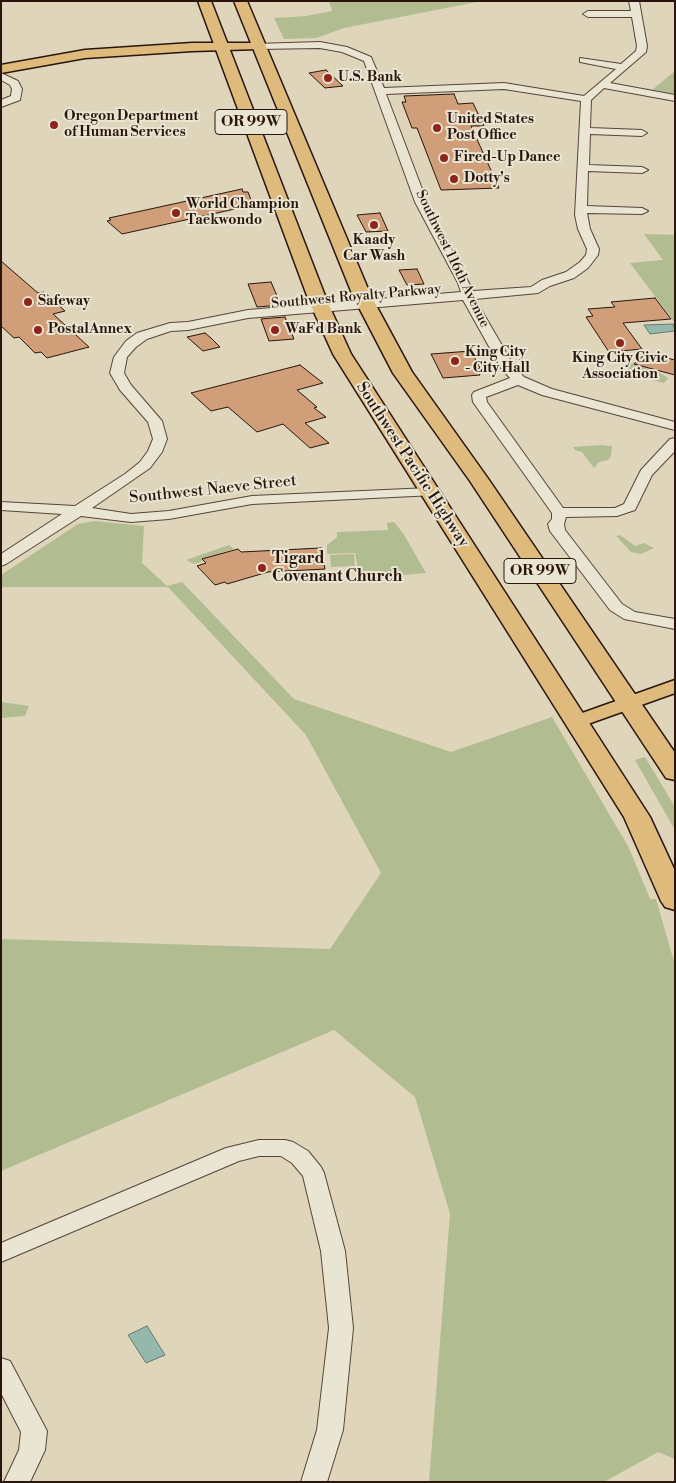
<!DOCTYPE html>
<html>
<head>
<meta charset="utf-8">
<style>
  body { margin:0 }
  #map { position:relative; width:676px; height:1483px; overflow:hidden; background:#ded5ba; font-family:"Libre Bodoni",serif }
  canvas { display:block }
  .frame { position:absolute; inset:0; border:2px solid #29150c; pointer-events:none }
</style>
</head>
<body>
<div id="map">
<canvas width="676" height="1483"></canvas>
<div class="frame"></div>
</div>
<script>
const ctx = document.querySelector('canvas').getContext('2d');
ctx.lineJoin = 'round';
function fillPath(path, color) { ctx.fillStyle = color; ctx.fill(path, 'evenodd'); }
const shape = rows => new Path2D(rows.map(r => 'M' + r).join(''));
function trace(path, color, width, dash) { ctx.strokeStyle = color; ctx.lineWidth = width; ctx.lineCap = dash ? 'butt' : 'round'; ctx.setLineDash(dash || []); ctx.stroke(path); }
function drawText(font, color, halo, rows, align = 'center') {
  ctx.font = font + ' "Libre Bodoni",serif'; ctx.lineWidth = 4; ctx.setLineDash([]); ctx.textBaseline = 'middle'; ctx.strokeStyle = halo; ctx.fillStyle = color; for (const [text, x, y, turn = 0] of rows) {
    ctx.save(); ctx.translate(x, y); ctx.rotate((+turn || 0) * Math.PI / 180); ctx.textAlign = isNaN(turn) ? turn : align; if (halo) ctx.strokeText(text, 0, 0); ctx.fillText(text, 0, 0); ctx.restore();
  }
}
fillPath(shape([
  [329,1,482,1,344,28,316,38,284,39,274,18,306,16,332,11],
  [675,71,675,94,652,90],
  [644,234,675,235,675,323,630,263,663,260],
  [633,363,660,373,668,378,667,380,664,383,629,374,623,366],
  [601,445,612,446,611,456,608,460,599,462,594,468,582,452,575,450,573,447],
  [94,521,144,526,142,563,167,586,182,582,294,699,451,752,552,717,629,848,650,899,656,899,675,965,675,1459,658,1452,604,1482,429,1482,450,1214,415,1097,334,1030,1,1171,1,939,330,949,381,873,306,735,168,587,1,587,1,575,78,524],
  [394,522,403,533,426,573,360,579,355,553,327,554,327,545,337,537,337,532,388,530,387,523],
  [620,535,635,546,644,543,654,548,641,554,631,552,616,536],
  [229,545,234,549,202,559,201,562,194,564,186,560],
  [354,554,355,566,331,567,330,555],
  [1,702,29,706,25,716,1,718],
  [645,757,675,807,675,830,635,760]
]), '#b1bd90');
const water = shape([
  [673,324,675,331,650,334,644,325,673,324],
  [147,1326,165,1355,146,1363,128,1335,147,1326]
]);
fillPath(water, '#94b9ac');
trace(water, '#69776c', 1);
const building = shape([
  [326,70,343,86,325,88,309,73,326,70],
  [454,94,458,104,473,103,484,126,471,126,499,188,441,190,417,128,412,128,402,102,406,102,404,96,454,94],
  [242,189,243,192,248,192,253,205,122,234,107,221,111,220,109,218,242,189],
  [380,213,388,231,366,232,357,215,380,213],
  [1,261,38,293,44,292,65,311,53,314,89,347,47,358,41,352,35,353,19,337,14,338,1,326,1,261],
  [417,269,424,284,407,285,399,270,417,269],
  [271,282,281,305,257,307,248,284,271,282],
  [655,298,671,319,623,323,642,349,609,352,586,317,593,316,588,309,615,307,611,302,655,298],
  [285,317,294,339,269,341,261,319,285,317],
  [205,333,211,338,220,347,203,351,187,337,205,333],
  [471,351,480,368,477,369,480,375,443,378,431,354,471,351],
  [646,353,675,360,675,375,634,364,646,353],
  [300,365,323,383,297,390,317,407,314,408,326,417,305,423,329,443,310,448,283,424,257,432,228,407,211,411,191,393,300,365],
  [321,548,325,569,268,572,227,584,225,582,215,585,197,566,206,563,202,559,238,549,241,552,321,548]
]);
fillPath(building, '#d09e79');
trace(building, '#29150c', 1);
const minor = shape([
  [629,1,639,1,647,46,646,52,610,83,675,95,675,101,604,88,591,100,590,128,642,130,647,133,642,136,590,134,589,165,642,167,648,170,642,173,588,171,587,206,642,208,648,211,642,214,587,213,590,229,599,249,598,255,588,268,574,278,550,286,538,293,475,299,514,366,524,377,552,389,675,422,675,430,542,395,518,385,486,397,487,402,563,508,615,508,624,504,641,470,670,439,675,438,675,451,652,475,635,510,617,516,566,517,564,524,565,530,622,604,635,612,675,619,675,629,624,619,610,610,550,531,548,524,552,519,552,513,473,402,472,395,474,392,510,378,501,368,463,300,248,318,188,330,171,331,147,339,136,347,127,357,124,373,131,385,162,421,167,439,162,452,150,468,92,508,131,514,169,511,252,496,429,488,434,489,436,492,434,495,252,504,169,519,131,522,81,516,6,564,1,566,1,554,62,514,1,510,1,502,75,506,125,474,140,462,148,451,153,439,148,422,120,390,110,373,114,357,126,341,137,333,170,323,188,322,248,310,461,292,458,283,415,202,364,61,342,52,320,48,258,49,255,48,255,44,320,42,347,47,371,57,384,88,504,83,584,96,616,69,580,62,580,58,621,64,636,51,637,46,632,17,588,17,583,14,588,11,631,11,629,1],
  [504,89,581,101,575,215,578,229,587,249,586,255,580,262,566,272,542,280,531,287,473,291,427,202,386,94,504,89],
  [1,73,18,81,22,89,20,100,1,107,1,100,11,96,12,89,10,85,1,80,1,73],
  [259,1140,285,1140,293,1142,308,1151,321,1167,324,1173,345,1251,353,1328,343,1430,327,1482,301,1482,317,1430,329,1328,321,1251,303,1176,292,1163,281,1156,259,1156,239,1161,1,1262,1,1243,226,1148,259,1140],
  [1,1358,10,1361,47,1431,45,1450,30,1482,4,1482,19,1450,21,1432,1,1393,1,1358]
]);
const major = shape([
  [192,43,258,43,264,46,258,49,192,51,85,58,1,73,1,65,85,50,192,43],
  [675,680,675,693,585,725,578,727,571,725,568,721,571,717,675,680]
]);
const highway = shape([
  [198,1,211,1,327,301,351,354,650,817,675,871,675,910,665,907,661,901,624,817,333,354,309,301,198,1],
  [234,1,247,1,371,296,412,372,489,480,675,753,675,780,666,778,470,481,393,373,353,296,234,1]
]);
trace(minor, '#564538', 2);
trace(major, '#29150c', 3);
trace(highway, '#29150c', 3);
fillPath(minor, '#eae4d2');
fillPath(major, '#dfba7d');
fillPath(highway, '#dfba7d');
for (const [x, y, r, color] of [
  [328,78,5,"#8f2418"],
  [54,125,5,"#8f2418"],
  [437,128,5,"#8f2418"],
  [444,158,5,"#8f2418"],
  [454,179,5,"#8f2418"],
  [176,213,5,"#8f2418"],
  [374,225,5,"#8f2418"],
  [28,302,5,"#8f2418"],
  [38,330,5,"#8f2418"],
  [275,330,5,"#8f2418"],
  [620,343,5,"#8f2418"],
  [455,361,5,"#8f2418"],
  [262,568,5,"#8f2418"]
]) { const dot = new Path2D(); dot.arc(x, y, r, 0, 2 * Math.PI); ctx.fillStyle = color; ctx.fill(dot); trace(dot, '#eae4d2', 2); }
drawText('bold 14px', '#29150c', '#eae4d2', [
  ["U.S. Bank",338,78],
  ["Oregon Department",64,117],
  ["of Human Services",64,133],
  ["United States",447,120],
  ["Post Office",447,136],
  ["Fired-Up Dance",454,158],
  ["Dotty's",464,179],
  ["World Champion",186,205],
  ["Taekwondo",186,221],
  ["Kaady",374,241,"center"],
  ["Car Wash",374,257,"center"],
  ["Safeway",38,302],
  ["PostalAnnex",48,330],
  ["WaFd Bank",285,330],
  ["King City",465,353],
  ["- City Hall",465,369],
  ["King City Civic",620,359,"center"],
  ["Association",620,375,"center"]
], 'left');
drawText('14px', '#29150c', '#eae4d2', [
  ["Southwest 116th Avenue",452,259,64],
  ["Southwest Royalty Parkway",356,297,-5]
]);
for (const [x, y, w] of [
  [251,122,72],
  [540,571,72]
]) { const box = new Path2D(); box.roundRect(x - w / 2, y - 12.5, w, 25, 4); ctx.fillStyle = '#eae4d2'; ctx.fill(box); trace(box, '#29150c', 1); }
drawText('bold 15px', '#29150c', null, [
  ["OR 99W",251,122],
  ["OR 99W",540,571]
]);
drawText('16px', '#29150c', '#eae4d2', [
  ["Southwest Pacific Highway",412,465,57],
  ["Southwest Naeve Street",213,490,-6]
]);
drawText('bold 16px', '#29150c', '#eae4d2', [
  ["Tigard",272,559],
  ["Covenant Church",272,577]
], 'left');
</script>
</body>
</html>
